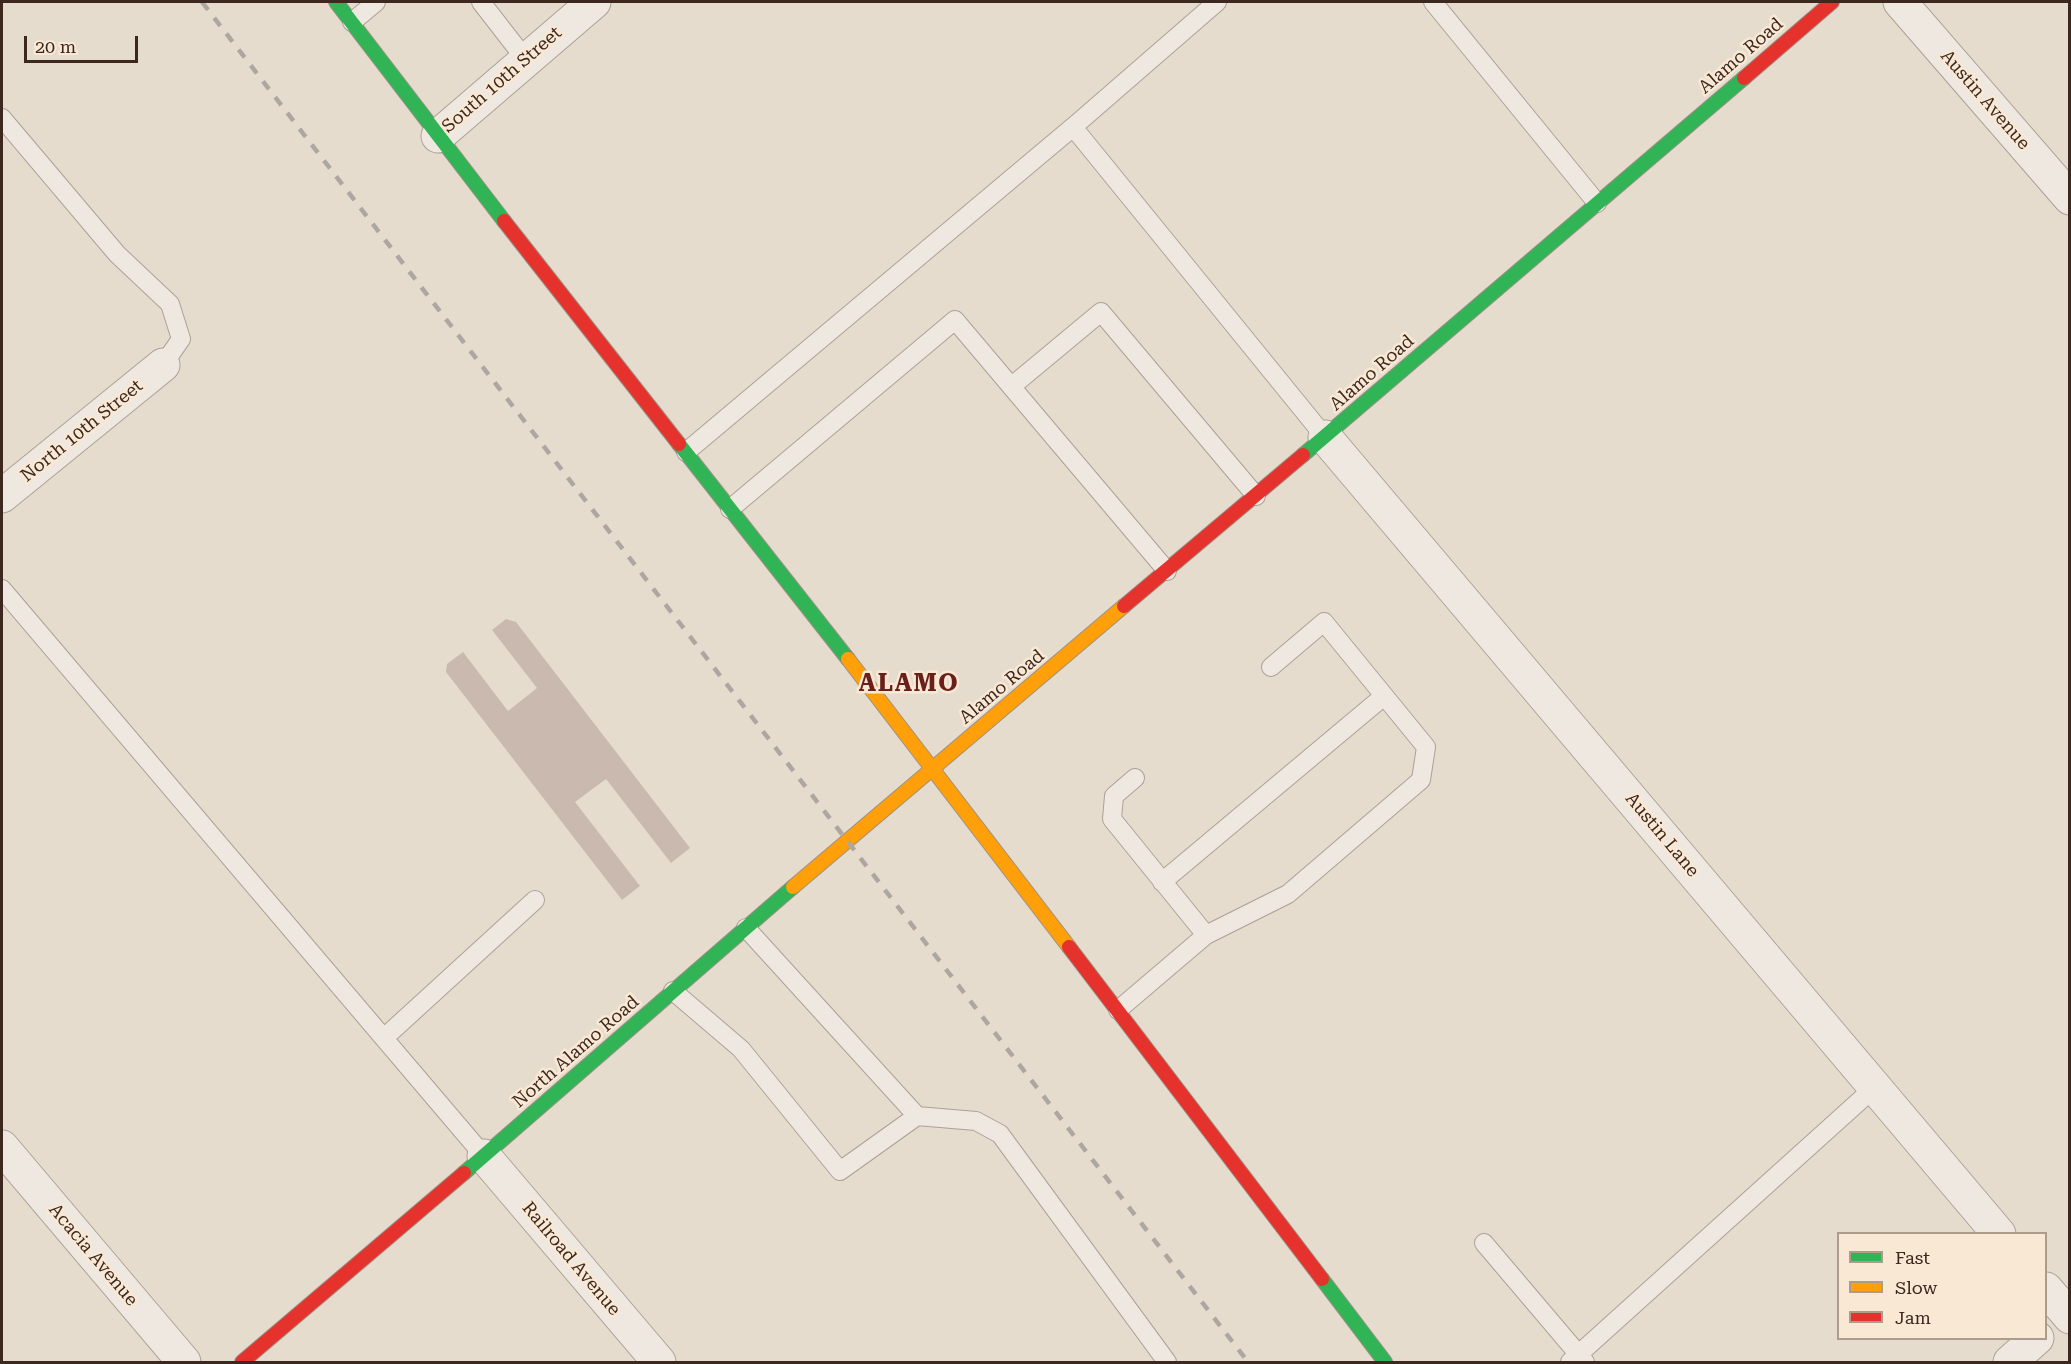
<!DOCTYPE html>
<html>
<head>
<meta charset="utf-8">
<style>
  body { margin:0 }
  #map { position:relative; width:2071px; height:1364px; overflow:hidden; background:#e6dcce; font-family:"Roboto Serif",serif }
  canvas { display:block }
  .frame { position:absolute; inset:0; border:3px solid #3c281e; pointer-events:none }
  .legend { position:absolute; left:1837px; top:1232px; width:210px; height:108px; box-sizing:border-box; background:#f8e8d4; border:2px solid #ad9b8b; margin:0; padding:8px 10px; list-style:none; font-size:18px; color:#3c281e }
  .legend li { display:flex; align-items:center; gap:12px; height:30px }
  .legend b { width:30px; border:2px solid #ad9b8b }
  .scale { position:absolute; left:24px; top:36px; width:114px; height:27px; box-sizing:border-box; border:3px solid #3c281e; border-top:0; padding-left:8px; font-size:18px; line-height:21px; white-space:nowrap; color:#3c281e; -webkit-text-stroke:4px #f8e8d4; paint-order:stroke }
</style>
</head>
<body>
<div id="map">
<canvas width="2071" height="1364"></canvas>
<div class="frame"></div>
<ul class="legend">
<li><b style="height:8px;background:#30b455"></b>Fast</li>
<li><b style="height:8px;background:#ff9f0a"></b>Slow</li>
<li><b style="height:8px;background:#e5322d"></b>Jam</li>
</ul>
<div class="scale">20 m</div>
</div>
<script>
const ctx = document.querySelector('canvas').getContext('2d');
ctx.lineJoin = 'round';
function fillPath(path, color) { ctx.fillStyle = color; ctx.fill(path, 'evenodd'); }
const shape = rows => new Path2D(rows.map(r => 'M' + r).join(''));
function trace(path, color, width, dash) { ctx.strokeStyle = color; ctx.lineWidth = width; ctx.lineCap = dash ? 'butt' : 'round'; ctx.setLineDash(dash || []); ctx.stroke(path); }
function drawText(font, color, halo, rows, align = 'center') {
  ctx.font = font + ' "Roboto Serif",serif'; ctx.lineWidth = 5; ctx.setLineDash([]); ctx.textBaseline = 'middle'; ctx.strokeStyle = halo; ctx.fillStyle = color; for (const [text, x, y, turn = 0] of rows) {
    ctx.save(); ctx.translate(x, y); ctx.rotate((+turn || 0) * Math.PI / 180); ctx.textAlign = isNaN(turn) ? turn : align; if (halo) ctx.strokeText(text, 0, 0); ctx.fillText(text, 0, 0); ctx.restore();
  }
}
fillPath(shape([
  [506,619,516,622,690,848,671,863,606,779,575,802,640,886,622,900,446,672,447,664,463,652,508,711,537,688,492,630]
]), '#cab9af');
const lane = shape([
  [481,2,526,60],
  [1433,2,1597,203],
  [352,22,376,2],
  [2,118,117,254,170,304,181,339,163,365],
  [1073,127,1217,2],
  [1012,386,1101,312,1256,496],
  [686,452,1073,127,1325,437],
  [730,509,955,320,1167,571],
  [2,589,484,1156],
  [1135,778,1114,796,1112,819,1206,935],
  [1162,882,1384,696],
  [746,928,917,1116],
  [673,991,741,1049,840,1171,917,1116,976,1121,1000,1134,1167,1362],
  [1118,1010,1206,935,1288,894,1421,780,1426,747,1324,622,1271,667],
  [384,1038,535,900],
  [1484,1243,1585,1362],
  [1570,1362,1875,1087]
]);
const street = shape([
  [1900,2,2070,198],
  [438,136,594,2],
  [1325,437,1999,1234],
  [2,496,163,365],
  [2,1147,184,1362],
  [484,1156,659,1362],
  [2046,1289,2070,1317],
  [2010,1362,2037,1338]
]);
const fast = shape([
  [336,2,504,221],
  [679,444,848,659],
  [1303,455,1744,78],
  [464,1173,793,887],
  [1322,1279,1385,1362]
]);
const slow = shape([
  [848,659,1069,947],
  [793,887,1124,606]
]);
const jam = shape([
  [1744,78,1832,2],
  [504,221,679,444],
  [1124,606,1303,455],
  [1069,947,1322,1279],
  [242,1362,464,1173]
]);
trace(lane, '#aca197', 20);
trace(street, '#aca197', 35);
trace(fast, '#9b9186', 16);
trace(slow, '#9b9186', 16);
trace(jam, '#9b9186', 16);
trace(lane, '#eee8e0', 18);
trace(street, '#eee8e0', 33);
trace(fast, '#30b455', 14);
trace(slow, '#ff9f0a', 14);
trace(jam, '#e5322d', 14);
trace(shape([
  [202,2,1248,1362]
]), '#aea7a1', 4.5, [10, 10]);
drawText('18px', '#3c281e', '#f8e8d4', [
  ["Alamo Road",1741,56,-41],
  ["South 10th Street",502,80,-41],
  ["Austin Avenue",1985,100,49],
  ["Alamo Road",1372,373,-41],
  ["North 10th Street",82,431,-39],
  ["Alamo Road",1002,687,-40],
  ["Austin Lane",1662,835,50],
  ["North Alamo Road",576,1052,-41],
  ["Acacia Avenue",93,1255,50],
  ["Railroad Avenue",571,1259,50]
]);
ctx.letterSpacing = '1.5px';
drawText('bold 24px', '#6b1f1b', '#f8e8d4', [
  ["ALAMO",909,684]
]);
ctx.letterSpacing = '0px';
</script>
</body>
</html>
